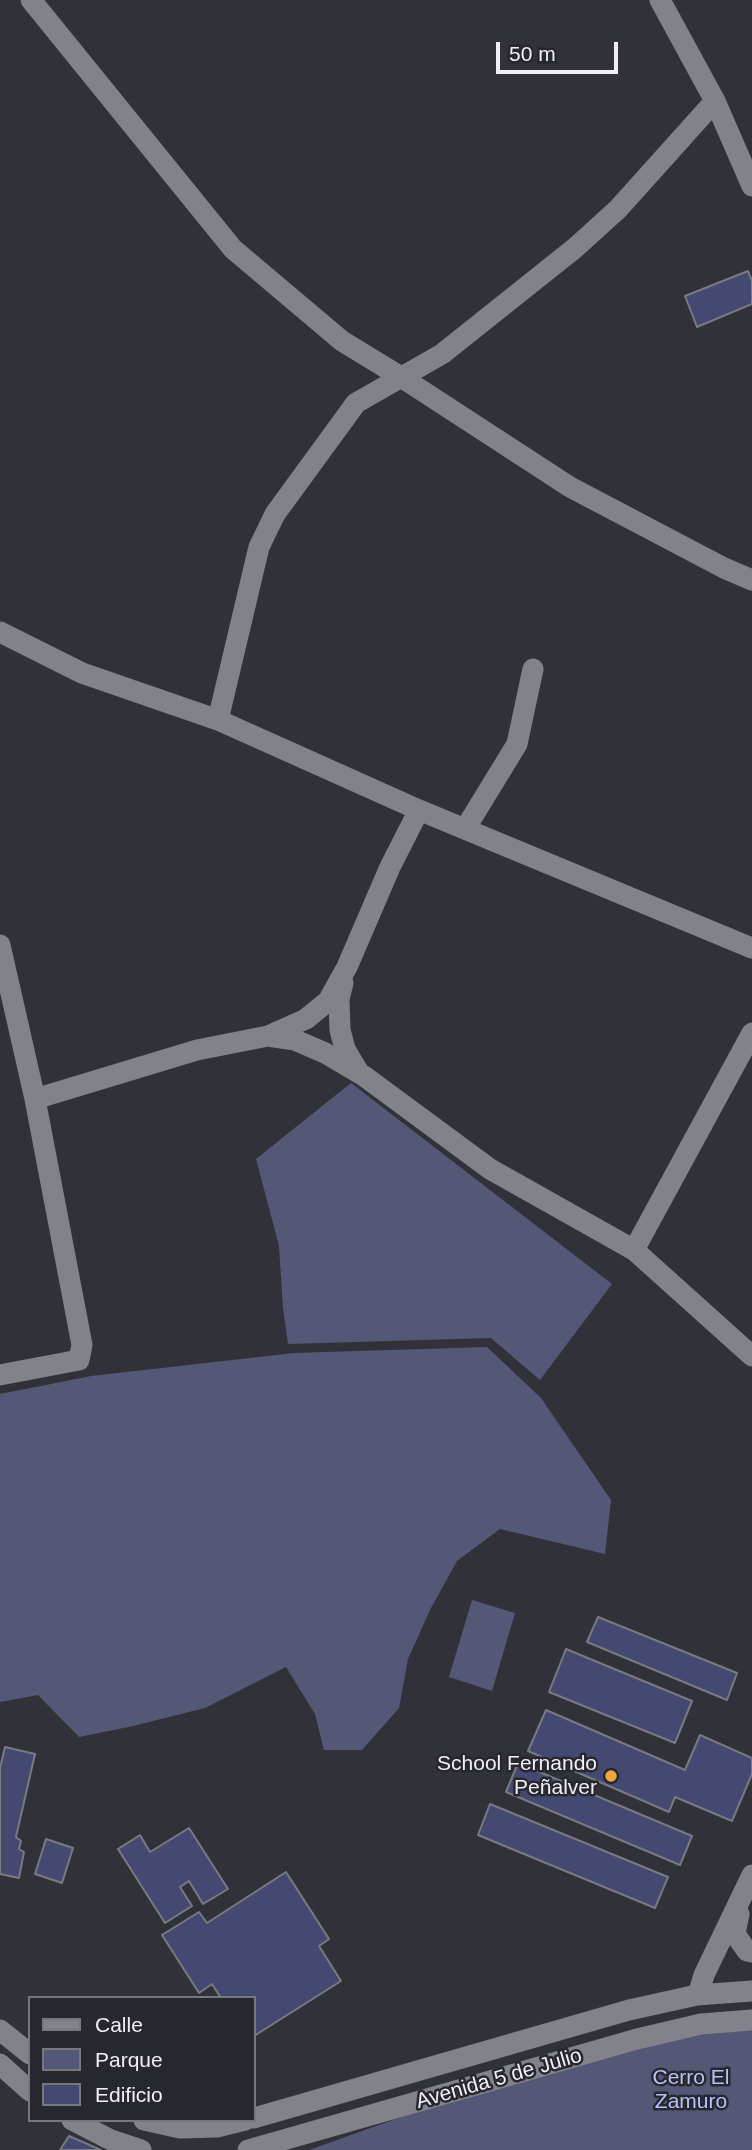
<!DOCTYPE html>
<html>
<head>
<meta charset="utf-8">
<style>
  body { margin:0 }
  #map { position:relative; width:752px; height:2150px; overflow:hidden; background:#313239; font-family:Arial,sans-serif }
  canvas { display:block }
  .legend { position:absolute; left:28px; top:1996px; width:228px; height:126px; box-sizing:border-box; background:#27282f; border:2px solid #77787e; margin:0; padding:9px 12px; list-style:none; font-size:21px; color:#efeff4 }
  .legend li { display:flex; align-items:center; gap:14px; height:35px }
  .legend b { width:35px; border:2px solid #77787e }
  .scale { position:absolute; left:496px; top:42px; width:122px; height:32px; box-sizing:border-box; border:4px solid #efeff4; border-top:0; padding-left:9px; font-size:21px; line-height:24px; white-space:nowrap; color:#efeff4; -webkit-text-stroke:5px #27282f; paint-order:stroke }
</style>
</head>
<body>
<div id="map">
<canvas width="752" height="2150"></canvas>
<ul class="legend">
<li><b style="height:9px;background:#81828a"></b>Calle</li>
<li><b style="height:19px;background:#545876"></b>Parque</li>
<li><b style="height:19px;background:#454972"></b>Edificio</li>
</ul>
<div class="scale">50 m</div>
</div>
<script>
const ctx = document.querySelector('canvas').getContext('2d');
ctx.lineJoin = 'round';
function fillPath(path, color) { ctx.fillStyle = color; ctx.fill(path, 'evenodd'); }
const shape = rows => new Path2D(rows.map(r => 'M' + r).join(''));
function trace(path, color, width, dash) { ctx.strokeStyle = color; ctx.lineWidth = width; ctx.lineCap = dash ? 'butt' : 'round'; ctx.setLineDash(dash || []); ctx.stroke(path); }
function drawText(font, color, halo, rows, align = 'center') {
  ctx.font = font + ' Arial,sans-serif'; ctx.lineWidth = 5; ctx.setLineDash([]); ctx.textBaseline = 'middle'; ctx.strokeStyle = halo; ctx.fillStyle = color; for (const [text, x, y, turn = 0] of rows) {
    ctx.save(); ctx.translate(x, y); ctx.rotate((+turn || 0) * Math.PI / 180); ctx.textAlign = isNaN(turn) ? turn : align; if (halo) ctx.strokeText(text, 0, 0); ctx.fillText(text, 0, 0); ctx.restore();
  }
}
fillPath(shape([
  [351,1083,612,1284,540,1380,491,1338,288,1344,283,1308,279,1246,256,1159],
  [487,1347,541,1398,611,1500,605,1554,500,1529,457,1561,430,1610,408,1659,399,1708,362,1750,324,1750,315,1714,286,1667,205,1708,133,1726,79,1737,38,1695,0,1702,0,1394,91,1376,294,1353],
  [472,1600,515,1613,492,1691,449,1677],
  [752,2027,752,2150,309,2150,572,2056,650,2035]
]), '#545876');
const building = shape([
  [748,271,752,281,752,304,697,327,685,296,748,271],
  [598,1617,737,1673,727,1700,587,1642,598,1617],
  [566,1649,692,1701,675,1743,549,1692,566,1649],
  [546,1710,685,1770,700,1735,752,1758,752,1774,732,1821,675,1797,669,1812,528,1751,546,1710],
  [5,1747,35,1754,16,1837,21,1841,19,1849,24,1852,19,1878,0,1874,0,1768,5,1747],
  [518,1763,692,1836,680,1865,506,1792,518,1763],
  [490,1804,668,1877,655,1908,478,1835,490,1804],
  [189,1828,228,1889,203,1904,189,1881,180,1887,192,1906,165,1923,118,1849,140,1835,150,1852,189,1828],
  [46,1839,73,1848,62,1883,35,1874,46,1839],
  [286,1872,329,1939,319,1946,341,1981,254,2036,254,1998,221,1998,212,1984,199,1993,162,1935,199,1912,207,1923,286,1872],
  [69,2136,101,2150,60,2150,69,2136]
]);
fillPath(building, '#454972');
trace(building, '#787a81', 2);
trace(shape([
  [31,0,233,249,342,341,401,377,570,487,724,568,752,580],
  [660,0,715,101,752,186],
  [0,632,82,673,218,720,419,810,752,948],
  [218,720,259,547,275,514,356,403,442,354,575,248,618,209,715,101],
  [465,829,517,744,533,669],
  [0,945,35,1099,82,1345,79,1360,0,1375],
  [343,983,339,999,340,1030,345,1049,358,1071],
  [268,1036,306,1019,328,1001,347,967,390,867,419,810],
  [35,1099,197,1050,268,1036,295,1040,325,1053,364,1076,490,1169,634,1250,752,1356],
  [634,1250,752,1033],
  [739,1914,735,1934,747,1951,752,1952],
  [698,1995,704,1975,752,1875],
  [0,2030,30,2054],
  [0,2064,30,2091],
  [254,2118,629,2010,697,1995,752,1991],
  [72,2120,111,2140,141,2150],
  [144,2120,180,2128,217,2127,245,2120],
  [248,2150,637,2039,701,2024,752,2020]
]), '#81828a', 21);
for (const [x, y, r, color] of [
  [611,1776,7,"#f2a541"]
]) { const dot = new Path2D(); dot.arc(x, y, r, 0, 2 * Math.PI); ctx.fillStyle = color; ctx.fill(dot); trace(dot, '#27282f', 2.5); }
drawText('21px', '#efeff4', '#27282f', [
  ["School Fernando",597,1764],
  ["Peñalver",597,1788]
], 'right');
drawText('21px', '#bac0f7', '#27282f', [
  ["Cerro El",691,2078],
  ["Zamuro",691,2102]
]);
drawText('21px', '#efeff4', '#27282f', [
  ["Avenida 5 de Julio",499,2079,-16]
]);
</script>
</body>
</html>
